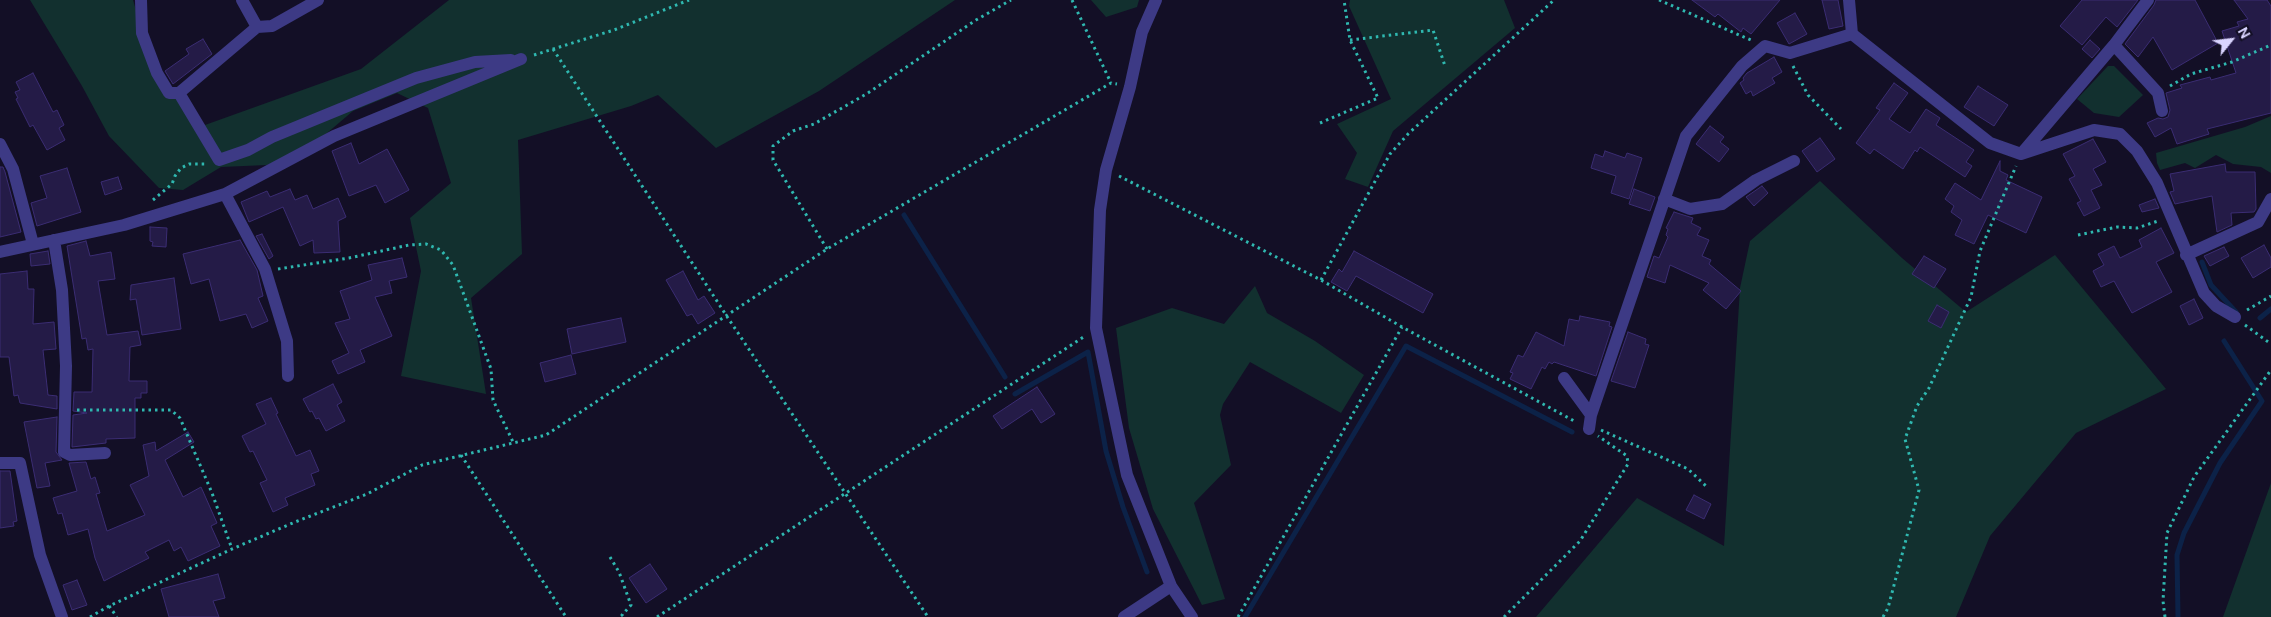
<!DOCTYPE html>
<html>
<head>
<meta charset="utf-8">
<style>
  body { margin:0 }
  #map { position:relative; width:2271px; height:617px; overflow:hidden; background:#130f26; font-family:"DM Sans",sans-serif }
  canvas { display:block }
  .north { position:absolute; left:2206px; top:15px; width:50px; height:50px; -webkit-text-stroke:4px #130f26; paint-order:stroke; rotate:61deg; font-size:14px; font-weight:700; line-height:20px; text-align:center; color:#d9d4ff }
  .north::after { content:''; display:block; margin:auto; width:18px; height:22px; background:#d9d4ff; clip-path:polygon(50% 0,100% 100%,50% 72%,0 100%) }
</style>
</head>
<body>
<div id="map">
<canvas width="2271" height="617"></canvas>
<div class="north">N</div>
</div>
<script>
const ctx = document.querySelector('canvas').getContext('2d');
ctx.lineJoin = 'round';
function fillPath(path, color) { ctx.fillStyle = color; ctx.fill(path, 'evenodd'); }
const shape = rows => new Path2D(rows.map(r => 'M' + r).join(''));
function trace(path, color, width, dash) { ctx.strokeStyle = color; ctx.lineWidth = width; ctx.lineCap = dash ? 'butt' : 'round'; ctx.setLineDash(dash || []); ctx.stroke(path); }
fillPath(shape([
  [30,0,133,0,155,76,205,125,361,69,449,0,955,0,819,91,716,148,658,95,631,106,518,140,522,254,471,298,486,394,401,376,421,271,410,218,451,183,428,108,397,93,353,111,307,150,267,165,221,167,183,190,159,188,109,136,82,86],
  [1091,0,1139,0,1137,7,1106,17],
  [1350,0,1504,0,1515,28,1393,131,1368,187,1345,179,1357,153,1337,124,1391,99,1349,6],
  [2108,66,2114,66,2143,95,2119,117,2094,113,2077,99],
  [2271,116,2271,173,2261,167,2233,164,2216,155,2195,168,2185,163,2160,170,2157,163,2156,153,2245,127],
  [1820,181,1902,258,1966,312,2055,255,2166,389,2076,433,1990,536,1956,617,1536,617,1637,498,1724,546,1740,288,1750,241],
  [1255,286,1267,313,1315,341,1364,375,1341,413,1250,362,1223,404,1220,415,1231,465,1194,503,1225,599,1202,605,1153,509,1129,428,1116,328,1172,308,1224,324],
  [2271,483,2271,617,2223,617]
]), '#12302f');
trace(shape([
  [904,215,1005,377],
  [2202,262,2211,285,2236,312],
  [2260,318,2271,309],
  [1015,394,1088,352,1106,451,1123,507,1147,572],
  [1245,617,1406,346,1572,432],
  [2178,617,2177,555,2184,533,2220,463,2262,401,2224,341]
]), '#0c2248', 5);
const building = shape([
  [1692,0,1780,0,1751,34,1743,28,1741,32,1718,14,1715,17,1692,0],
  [1822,0,1838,0,1843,26,1829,29,1822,0],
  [2082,0,2138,0,2117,27,2106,17,2082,45,2060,26,2082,0],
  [2156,0,2195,0,2218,43,2172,70,2153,37,2138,57,2125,44,2154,5,2156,0],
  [2234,0,2267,0,2271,6,2271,113,2207,129,2209,134,2177,144,2171,128,2155,137,2147,123,2158,118,2163,119,2168,117,2170,110,2166,93,2182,88,2180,85,2210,77,2211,80,2236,73,2222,31,2239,26,2237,22,2248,19,2234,0],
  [1795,13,1807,34,1789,44,1777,23,1795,13],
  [203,39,212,54,173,84,165,71,189,54,186,49,203,39],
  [2090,40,2100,49,2092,58,2082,49,2090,40],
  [1774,57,1782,72,1772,78,1775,83,1753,96,1751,91,1746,94,1740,83,1744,80,1743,78,1747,73,1774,57],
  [33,73,53,112,57,110,64,125,59,128,65,140,47,150,33,125,30,127,16,99,18,98,15,92,20,90,16,82,33,73],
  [1894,83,1908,93,1889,119,1910,133,1926,109,1940,118,1936,125,1974,150,1966,162,1972,166,1965,177,1920,147,1917,152,1915,150,1903,169,1874,149,1870,154,1856,143,1880,110,1876,108,1894,83],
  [1978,86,2008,105,1994,126,1964,107,1978,86],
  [1710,126,1724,137,1720,142,1729,149,1719,162,1696,144,1710,126],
  [1820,138,1835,159,1817,172,1802,151,1820,138],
  [2093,139,2106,162,2093,169,2102,185,2091,190,2100,208,2084,216,2077,203,2081,201,2069,179,2075,176,2063,154,2093,139],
  [351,143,359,164,387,149,409,190,385,203,376,185,349,196,332,151,351,143],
  [1605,151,1625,158,1627,153,1642,158,1629,199,1611,193,1616,176,1591,168,1595,154,1603,157,1605,151],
  [2000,161,2000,171,2008,175,2006,180,2042,197,2026,233,1988,215,1974,244,1955,235,1962,220,1951,212,1954,206,1945,199,1955,183,1981,200,2000,161],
  [2225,164,2226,172,2255,172,2256,209,2254,212,2231,213,2232,225,2217,232,2212,196,2175,204,2170,192,2174,191,2170,174,2225,164],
  [0,167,3,167,5,172,21,232,0,237,0,167],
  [67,168,81,212,37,226,31,203,47,198,40,176,67,168],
  [118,177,122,189,105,195,101,182,118,177],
  [1762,186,1768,193,1754,206,1746,197,1762,186],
  [290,189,295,200,307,195,313,209,338,198,346,217,338,221,340,252,314,253,313,240,300,246,283,207,249,222,241,202,267,191,270,197,290,189],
  [1634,189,1655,197,1650,211,1629,204,1634,189],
  [2155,199,2159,208,2142,212,2139,205,2155,199],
  [1674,212,1693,218,1691,223,1701,228,1697,235,1709,240,1702,256,1711,260,1709,264,1741,291,1726,309,1703,290,1709,283,1670,265,1665,283,1647,277,1654,256,1659,258,1668,237,1666,235,1668,229,1666,228,1674,212],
  [150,227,167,228,166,247,152,246,153,242,150,241,150,227],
  [2161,228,2174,253,2156,262,2172,292,2132,313,2114,281,2101,287,2093,271,2104,265,2098,254,2114,246,2120,258,2142,247,2139,240,2161,228],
  [262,234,273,256,269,259,256,236,262,234],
  [240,240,257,270,263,296,258,298,268,321,252,328,246,314,220,321,209,279,191,284,183,254,240,240],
  [86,241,90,256,111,252,115,279,98,281,107,335,138,331,141,345,130,347,129,381,147,381,147,393,141,393,141,398,135,398,135,438,106,439,106,443,72,447,73,415,87,413,73,411,74,392,92,392,93,349,88,350,86,338,82,339,67,246,86,241],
  [2264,245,2271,258,2271,267,2253,278,2241,258,2264,245],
  [2224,247,2229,256,2210,266,2204,256,2224,247],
  [48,251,50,264,31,266,30,254,48,251],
  [1354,251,1433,294,1423,313,1356,276,1347,291,1331,282,1339,269,1342,272,1354,251],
  [1924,256,1946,269,1934,288,1912,274,1924,256],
  [402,258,407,277,389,281,392,293,375,297,392,336,360,350,365,362,338,374,332,361,349,353,335,323,350,319,340,291,372,280,368,265,402,258],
  [27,271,28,289,34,289,33,324,54,322,56,349,43,350,48,395,57,396,57,409,20,403,18,395,14,396,9,357,0,357,0,274,27,271],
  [683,271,698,300,704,296,715,313,698,324,692,314,687,316,666,280,683,271],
  [174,278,181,329,142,335,136,299,130,300,131,285,174,278],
  [2194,299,2203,318,2189,325,2180,306,2194,299],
  [1937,305,1949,312,1941,328,1928,321,1937,305],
  [1580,316,1610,322,1609,326,1612,327,1596,376,1554,362,1552,364,1549,362,1545,369,1542,367,1531,389,1510,379,1513,373,1510,372,1518,355,1523,357,1536,332,1564,346,1569,319,1579,321,1580,316],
  [621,318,626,342,572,354,567,329,621,318],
  [1628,332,1646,339,1645,344,1649,345,1635,388,1611,381,1628,332],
  [571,355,576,374,545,382,540,363,571,355],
  [333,384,342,402,337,405,345,421,326,431,319,418,316,419,312,411,310,412,303,399,333,384],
  [1037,387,1055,414,1041,423,1032,409,1002,429,993,416,1037,387],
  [271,398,278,413,276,414,296,456,310,450,319,471,311,474,315,485,285,498,288,505,273,512,260,483,267,480,253,451,250,452,242,436,266,424,256,404,271,398],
  [57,417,56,452,62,460,45,463,50,486,37,488,24,422,57,417],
  [188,432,194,442,165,460,183,497,201,487,217,523,211,526,220,546,188,561,181,547,174,551,169,540,145,552,149,558,104,581,95,558,88,529,68,535,62,513,58,514,53,498,77,491,69,463,86,462,91,479,95,477,100,493,96,494,107,531,145,515,130,485,149,476,143,445,155,442,156,451,188,432],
  [0,471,10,471,17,521,13,522,14,526,0,528,0,471],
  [1694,495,1711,504,1704,519,1686,510,1694,495],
  [650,564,667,589,646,603,629,578,650,564],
  [218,574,225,598,213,601,219,617,169,617,161,589,218,574],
  [77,580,87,605,72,610,63,585,77,580]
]);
fillPath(building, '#241b47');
trace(building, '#3b2d73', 1);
trace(shape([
  [1072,0,1111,83],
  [1659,0,1753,41],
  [1350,40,1433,30,1445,66],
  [553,49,726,315,928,617],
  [534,55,614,30,689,0],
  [1793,66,1808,95,1841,129],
  [2170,86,2191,74,2232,62,2271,45],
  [1320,123,1378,98,1350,40,1344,0],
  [1119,176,1321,280,1402,327,1576,422],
  [153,200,172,184,175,176,181,168,189,164,207,164],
  [2078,235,2117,227,2137,228,2158,221],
  [827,249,773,160,773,146,793,131,814,124,868,93,976,20,1011,0],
  [278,269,349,258,409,245,426,244,441,250,453,265,491,369,493,400,514,444],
  [1321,280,1390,154,1408,134,1554,0],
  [2247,310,2271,296],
  [2245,325,2271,344],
  [77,410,171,410,180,418,212,493,232,549],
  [1601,430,1688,469,1707,487],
  [461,455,566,617],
  [610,557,619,572,631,605,622,615,624,617],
  [109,606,117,617],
  [90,617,109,606,232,549,295,522,367,494,422,465,546,435,827,249,1111,83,1117,84],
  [657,617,1085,336],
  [1238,617,1402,327],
  [1504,617,1580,541,1628,464,1627,456,1598,436],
  [1883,617,1888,608,1919,490,1905,439,1917,406,1929,388,1971,297,1980,251,2016,166],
  [2165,617,2163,601,2167,533,2194,477,2271,370]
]), '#2fb8b0', 3, [2.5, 4]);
trace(shape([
  [141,0,142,33,157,73,169,93,179,93,219,160,248,150,272,137,416,78,475,62,511,60],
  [242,0,257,27],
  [1156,0,1142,32,1130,87,1106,170,1100,210,1096,328,1127,475,1171,586,1192,617],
  [1849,0,1852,34,1990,143,2021,154,2094,130,2120,134,2137,151,2157,183,2204,293,2216,306,2235,317],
  [2114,45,2158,93,2162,111],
  [179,93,257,27,272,26,318,0],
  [0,144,13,169,33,244],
  [2023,152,2114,45,2148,0],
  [225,194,265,269,287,341,288,376],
  [1664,199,1690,209,1722,204,1756,180,1794,161],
  [54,240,62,290,66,366,64,452,70,455,105,453],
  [0,252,124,225,225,194,334,136,521,59],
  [2186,255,2258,222,2271,199],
  [1564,378,1591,415],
  [1589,429,1591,415,1686,136,1742,66,1765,46,1790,53,1852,34],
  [0,463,20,463,40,555,62,617],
  [1124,617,1171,586]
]), '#3d3a85', 12);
</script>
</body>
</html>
